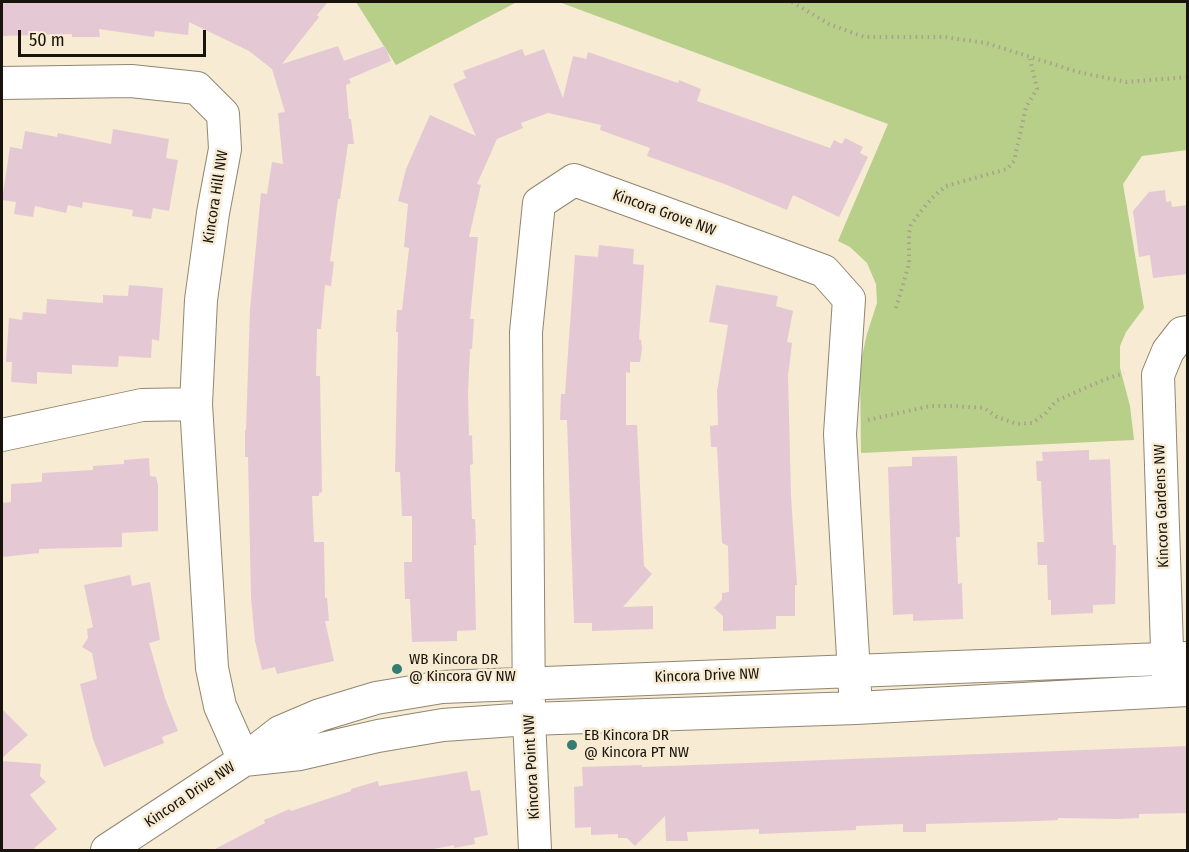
<!DOCTYPE html>
<html>
<head>
<meta charset="utf-8">
<style>
  body { margin:0 }
  #map { position:relative; width:1189px; height:852px; overflow:hidden; background:#f7ebd3; font-family:"Fira Sans Condensed",sans-serif }
  canvas { display:block }
  .frame { position:absolute; inset:0; border:3px solid #18140c; pointer-events:none }
  .scale { position:absolute; left:18px; top:30px; width:188px; height:27px; box-sizing:border-box; border:3px solid #18140c; border-top:0; padding-left:8px; font-size:18px; line-height:21px; white-space:nowrap; color:#18140c; -webkit-text-stroke:4px #f7ebd3; paint-order:stroke }
</style>
</head>
<body>
<div id="map">
<canvas width="1189" height="852"></canvas>
<div class="frame"></div>
<div class="scale">50 m</div>
</div>
<script>
const ctx = document.querySelector('canvas').getContext('2d');
ctx.lineJoin = 'round';
function fillPath(path, color) { ctx.fillStyle = color; ctx.fill(path, 'evenodd'); }
const shape = rows => new Path2D(rows.map(r => 'M' + r).join(''));
function trace(path, color, width, dash) { ctx.strokeStyle = color; ctx.lineWidth = width; ctx.lineCap = dash ? 'butt' : 'round'; ctx.setLineDash(dash || []); ctx.stroke(path); }
function drawText(font, color, halo, rows, align = 'center') {
  ctx.font = font + ' "Fira Sans Condensed",sans-serif'; ctx.lineWidth = 5; ctx.setLineDash([]); ctx.textBaseline = 'middle'; ctx.strokeStyle = halo; ctx.fillStyle = color; for (const [text, x, y, turn = 0] of rows) {
    ctx.save(); ctx.translate(x, y); ctx.rotate((+turn || 0) * Math.PI / 180); ctx.textAlign = isNaN(turn) ? turn : align; if (halo) ctx.strokeText(text, 0, 0); ctx.fillText(text, 0, 0); ctx.restore();
  }
}
fillPath(shape([
  [356,2,517,2,396,65],
  [559,2,1187,2,1187,150,1142,156,1123,184,1144,308,1126,332,1120,346,1120,368,1130,406,1134,440,861,453,860,365,867,334,877,303,876,284,867,263,850,247,838,241,888,124]
]), '#b7cf88');
fillPath(shape([
  [2,2,328,2,317,15,319,17,282,64,338,46,344,61,385,46,391,61,349,79,351,83,346,85,349,119,351,119,354,144,348,144,340,199,338,199,330,261,334,262,331,286,325,285,321,329,317,329,316,376,320,376,322,492,319,493,319,496,312,496,314,542,324,542,325,598,327,598,329,621,325,621,334,661,277,674,275,667,262,670,255,641,251,598,248,457,245,457,245,430,246,430,250,309,261,193,267,194,272,162,283,164,278,113,285,112,272,69,249,51,189,22,188,35,155,31,154,37,99,29,100,37,72,37,72,34,2,36],
  [522,49,525,56,544,49,563,98,573,56,586,59,588,52,678,83,679,80,701,89,697,101,830,148,834,140,842,144,845,138,863,147,860,153,868,157,839,217,793,195,787,210,727,185,647,156,650,148,600,130,601,125,548,113,521,123,523,128,497,139,477,184,481,185,469,237,478,237,470,319,474,319,472,349,470,349,468,394,469,436,472,435,473,464,470,465,472,519,475,519,476,545,474,545,476,630,457,631,457,641,412,642,410,599,405,599,404,562,412,562,412,516,402,516,400,472,395,472,398,332,396,332,397,310,402,310,409,248,404,247,408,204,398,201,406,169,430,115,476,136,453,84,466,78,463,71],
  [113,129,169,139,166,158,178,160,169,211,153,208,151,219,132,216,133,210,83,202,82,208,68,205,66,213,35,206,33,217,14,214,16,202,2,200,10,147,22,149,25,131,57,137,58,133,111,144],
  [1165,190,1166,202,1171,201,1172,207,1188,205,1188,274,1153,278,1150,255,1139,257,1133,211,1149,192],
  [599,245,634,249,633,264,644,265,639,339,641,340,642,348,640,362,630,362,630,373,626,372,626,425,637,425,644,566,652,574,623,607,653,606,653,629,592,631,592,623,574,623,567,420,560,420,561,394,565,394,575,255,598,257],
  [129,285,163,288,159,341,152,339,151,358,119,356,118,367,72,365,72,374,37,372,37,384,11,382,12,362,6,362,9,318,22,320,23,312,46,314,47,299,103,303,103,295,128,296],
  [716,285,778,296,776,306,793,311,787,342,792,343,788,376,791,496,797,585,795,585,795,616,776,616,776,629,723,631,723,616,714,608,722,599,722,593,729,592,728,546,722,543,717,447,711,447,710,426,718,425,717,391,728,325,709,322],
  [1089,450,1089,460,1110,459,1113,545,1116,545,1115,604,1093,605,1093,613,1051,615,1051,600,1048,600,1047,565,1038,565,1037,542,1044,542,1041,481,1037,481,1036,461,1043,461,1042,452],
  [957,456,960,537,956,537,958,584,962,583,963,619,913,621,913,614,893,615,888,467,912,466,912,457],
  [149,458,150,476,156,477,158,485,158,531,122,533,122,547,39,549,39,553,3,557,2,503,11,502,11,484,42,482,42,473,93,470,93,466,124,464,124,460],
  [130,575,132,586,150,582,160,640,149,643,165,698,178,731,162,737,164,743,104,767,93,739,80,684,97,679,92,653,82,647,88,638,87,629,93,627,84,585],
  [2,709,28,735,2,758],
  [1188,746,1188,813,1139,814,1139,818,1119,819,1058,818,1058,820,1038,821,926,824,926,832,903,832,903,824,856,826,856,830,759,834,759,829,687,832,688,841,666,841,665,816,635,846,627,838,618,838,618,834,591,835,591,827,575,828,574,787,583,786,582,767,642,765,642,767],
  [2,761,41,764,40,776,46,782,30,795,57,829,32,850,2,850],
  [467,771,471,791,480,790,488,835,474,838,475,844,454,848,454,845,429,850,213,850,265,823,264,820,290,809,291,811,351,791,351,789,378,781,379,786]
]), '#e4c9d4');
const minor = shape([
  [2,83,131,81,197,88,223,114,225,149,213,213,201,300,196,404,212,668,220,706,244,760],
  [2,435,142,405,196,404],
  [1168,679,1158,375,1168,351,1182,333,1188,332],
  [244,760,300,754,378,736,443,725,529,719,856,708,1188,690],
  [107,850,244,760,280,732,320,715,376,698,442,687,1188,658],
  [535,850,529,719,526,332,539,203,574,180,824,271,849,299,840,434,856,708]
]);
trace(minor, '#918671', 34);
trace(shape([
  [792,2,829,24,864,37,945,37,986,43,1078,72,1126,82,1188,77],
  [896,308,909,264,909,233,911,225,920,212,934,196,946,186,1007,169,1014,161,1026,107,1037,89,1030,59],
  [868,420,930,406,954,406,984,408,997,417,1017,424,1032,423,1045,414,1056,401,1101,381,1124,373]
]), '#a9a08d', 4, [1.5, 4.5]);
trace(minor, '#fff', 32);
for (const [x, y, r, color] of [
  [397,669,6,"#357c73"],
  [572,745,6,"#357c73"]
]) { const dot = new Path2D(); dot.arc(x, y, r, 0, 2 * Math.PI); ctx.fillStyle = color; ctx.fill(dot); trace(dot, '#f7ebd3', 2); }
drawText('15px', '#18140c', '#f7ebd3', [
  ["Kincora Hill NW",216,197,-81],
  ["Kincora Grove NW",664,213,20],
  ["Kincora Gardens NW",1162,506,-92],
  ["Kincora Drive NW",707,676,-2],
  ["Kincora Point NW",532,767,-93],
  ["Kincora Drive NW",190,795,-34]
]);
drawText('15px', '#18140c', '#f7ebd3', [
  ["WB Kincora DR",409,660],
  ["@ Kincora GV NW",409,677],
  ["EB Kincora DR",584,736],
  ["@ Kincora PT NW",584,753]
], 'left');
</script>
</body>
</html>
